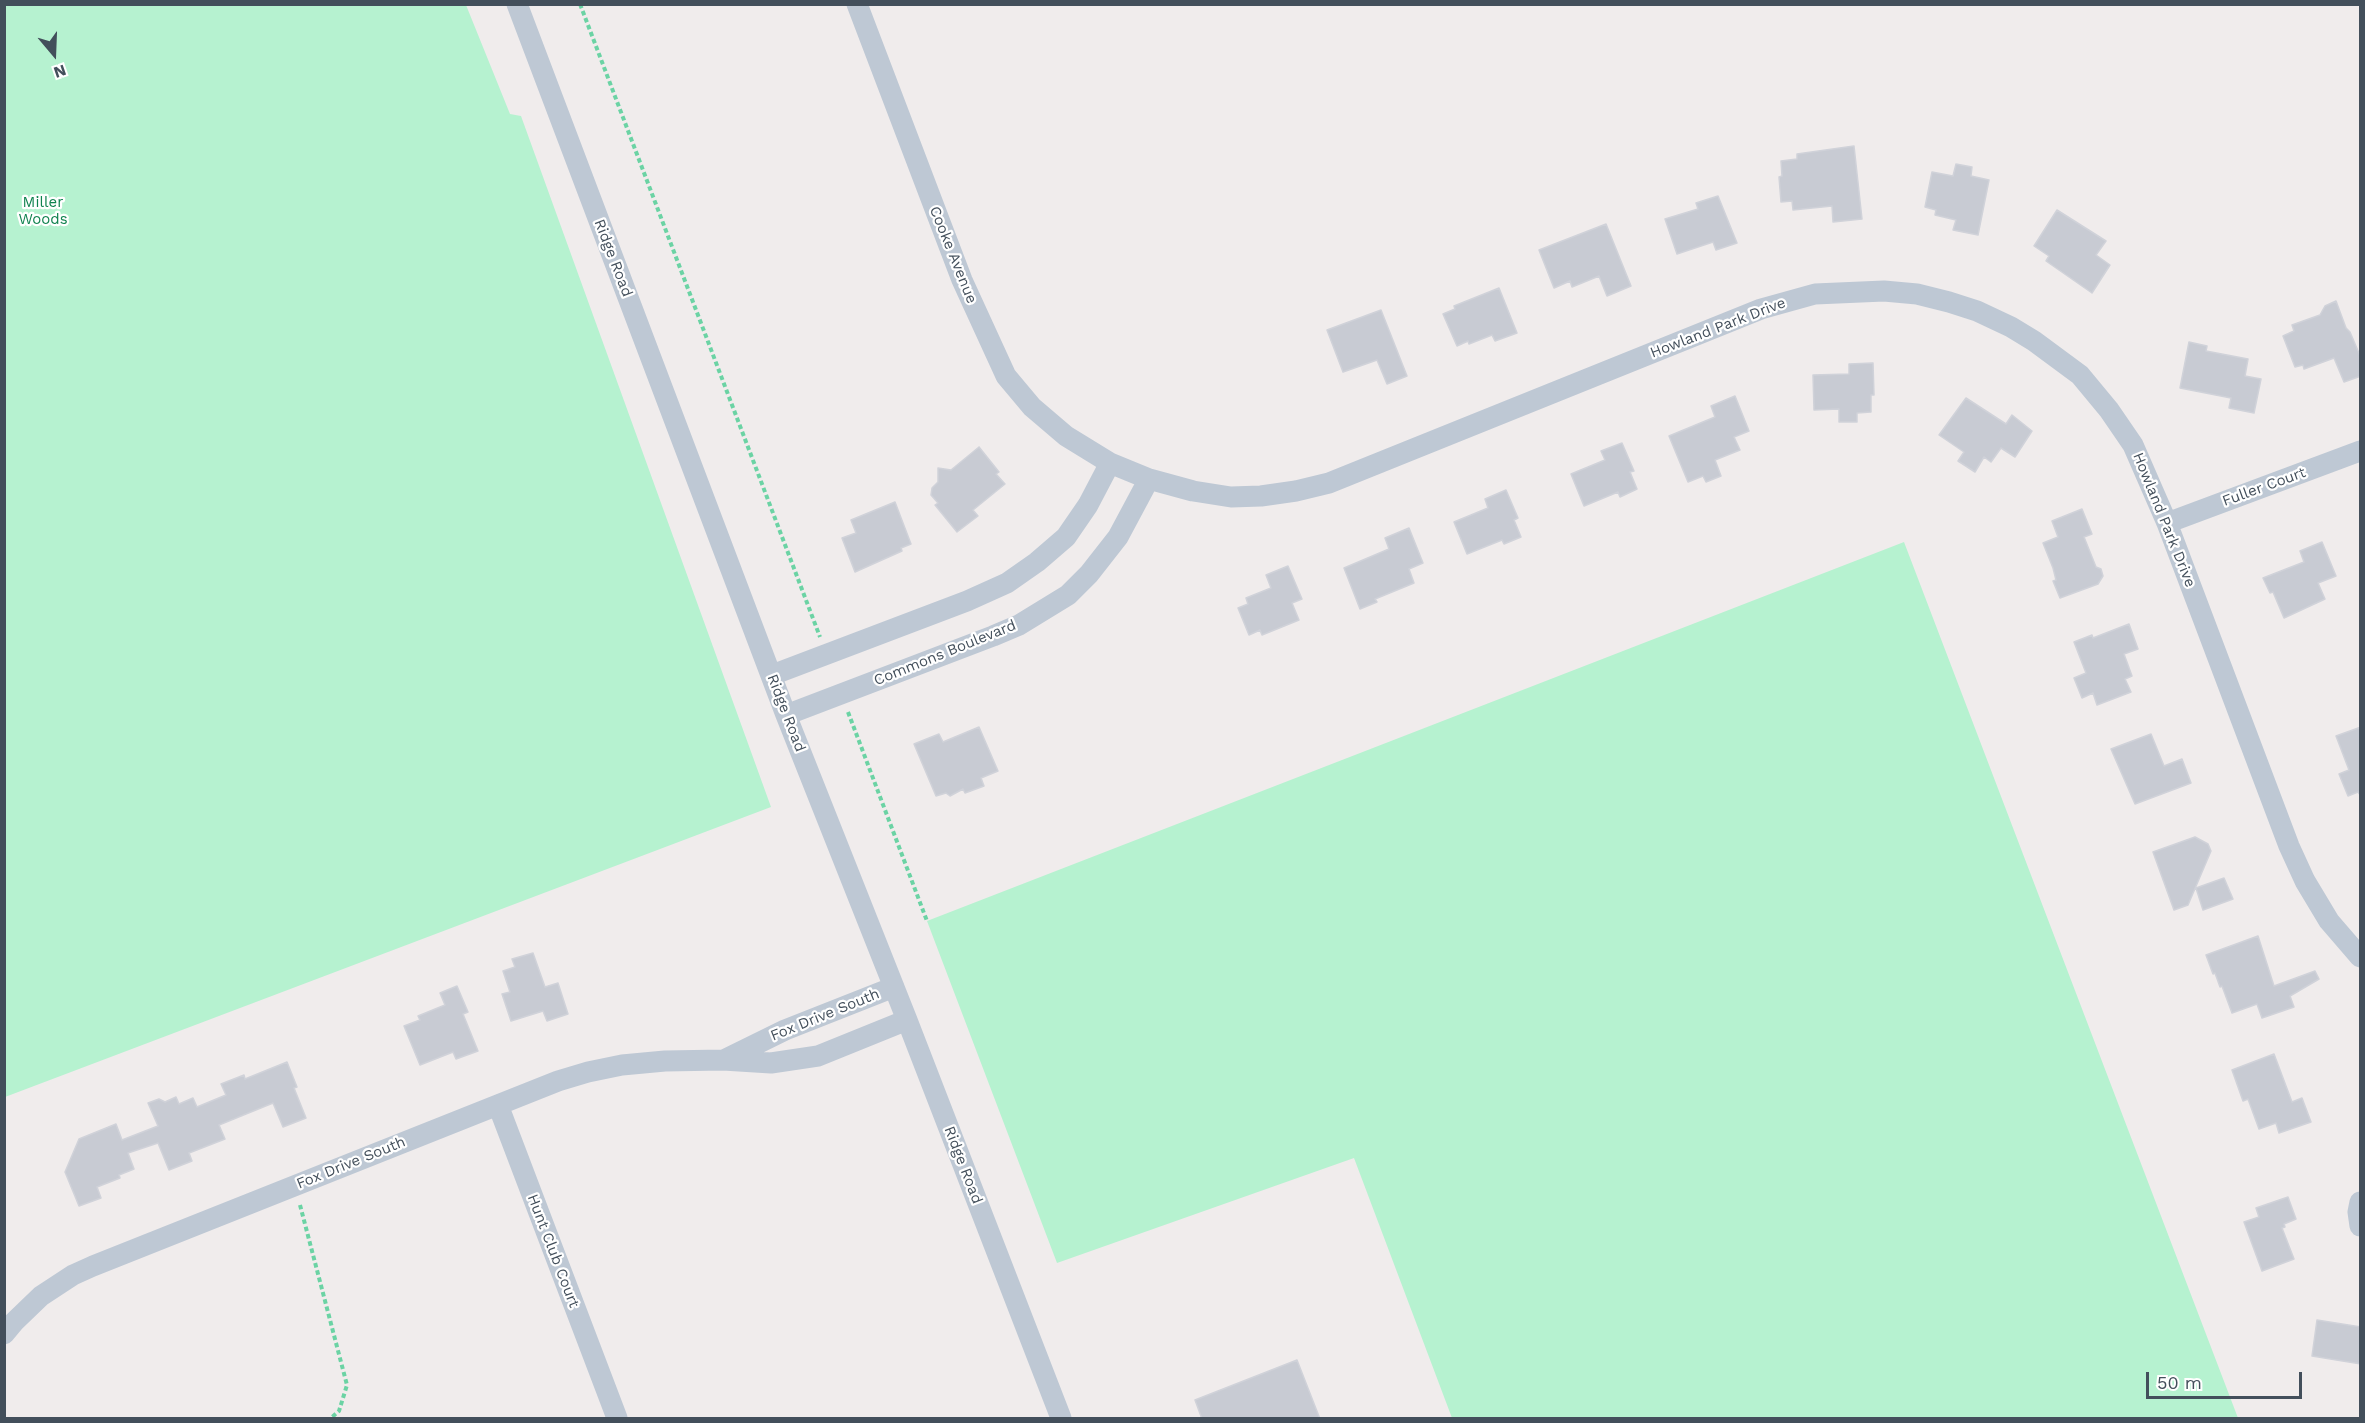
<!DOCTYPE html>
<html>
<head>
<meta charset="utf-8">
<style>
  body { margin:0 }
  #map { position:relative; width:2365px; height:1423px; overflow:hidden; background:#f0ecec; font-family:"Work Sans",sans-serif }
  canvas { display:block }
  .frame { position:absolute; inset:0; border:6px solid #434f5b; pointer-events:none }
  .north { position:absolute; left:24px; top:24px; width:60px; height:60px; -webkit-text-stroke:4px #fff; paint-order:stroke; rotate:161deg; font-size:16px; font-weight:700; line-height:24px; text-align:center; color:#434f5b }
  .north::after { content:''; display:block; margin:auto; width:21px; height:27px; background:#434f5b; clip-path:polygon(50% 0,100% 100%,50% 72%,0 100%) }
  .scale { position:absolute; left:2146px; top:1372px; width:156px; height:27px; box-sizing:border-box; border:3px solid #434f5b; border-top:0; padding-left:8px; font-size:18px; line-height:21px; white-space:nowrap; color:#434f5b; -webkit-text-stroke:4px #fff; paint-order:stroke }
</style>
</head>
<body>
<div id="map">
<canvas width="2365" height="1423"></canvas>
<div class="frame"></div>
<div class="north">N</div>
<div class="scale">50 m</div>
</div>
<script>
const ctx = document.querySelector('canvas').getContext('2d');
ctx.lineJoin = 'round';
function fillPath(path, color) { ctx.fillStyle = color; ctx.fill(path, 'evenodd'); }
const shape = rows => new Path2D(rows.map(r => 'M' + r).join(''));
function trace(path, color, width, dash) { ctx.strokeStyle = color; ctx.lineWidth = width; ctx.lineCap = dash ? 'butt' : 'round'; ctx.setLineDash(dash || []); ctx.stroke(path); }
function drawText(font, color, halo, rows, align = 'center') {
  ctx.font = font + ' "Work Sans",sans-serif'; ctx.lineWidth = 4.5; ctx.setLineDash([]); ctx.textBaseline = 'middle'; ctx.strokeStyle = halo; ctx.fillStyle = color; for (const [text, x, y, turn = 0] of rows) {
    ctx.save(); ctx.translate(x, y); ctx.rotate((+turn || 0) * Math.PI / 180); ctx.textAlign = isNaN(turn) ? turn : align; if (halo) ctx.strokeText(text, 0, 0); ctx.fillText(text, 0, 0); ctx.restore();
  }
}
fillPath(shape([
  [5,4,466,5,510,114,521,116,771,807,5,1097],
  [1904,542,2238,1418,1452,1418,1354,1158,1057,1263,927,921]
]), '#b6f2d0');
const building = shape([
  [1854,146,1862,219,1833,222,1832,206,1793,210,1792,201,1781,202,1779,177,1782,176,1781,161,1797,159,1797,154,1854,146],
  [1956,164,1972,167,1971,176,1989,180,1978,235,1953,230,1956,220,1935,215,1936,210,1925,207,1932,172,1953,176,1956,164],
  [1718,196,1737,243,1716,250,1713,242,1677,254,1665,219,1698,209,1696,203,1718,196],
  [2057,210,2106,241,2096,255,2110,265,2092,293,2046,261,2049,256,2034,246,2057,210],
  [1606,224,1631,286,1607,296,1599,276,1572,287,1570,281,1554,288,1539,250,1606,224],
  [1499,288,1517,333,1495,341,1492,335,1469,344,1468,341,1457,346,1443,314,1455,309,1454,306,1499,288],
  [2336,301,2346,328,2350,332,2361,358,2361,376,2344,382,2334,358,2304,369,2303,365,2295,367,2283,336,2294,331,2292,325,2320,315,2325,306,2336,301],
  [1381,310,1407,376,1387,384,1377,360,1343,372,1327,330,1381,310],
  [2189,342,2207,346,2206,351,2248,359,2245,376,2261,379,2254,413,2229,408,2231,398,2180,388,2189,342],
  [1873,363,1874,395,1871,395,1871,412,1857,413,1857,422,1839,422,1839,409,1814,410,1813,375,1849,374,1849,364,1873,363],
  [1735,396,1749,431,1734,437,1740,450,1715,460,1721,476,1706,482,1703,476,1688,482,1669,436,1715,417,1711,406,1735,396],
  [1966,398,2006,424,2012,415,2032,431,2015,457,2001,448,1991,462,1984,457,1975,472,1958,461,1964,452,1939,435,1966,398],
  [1622,443,1634,471,1630,472,1637,489,1620,497,1618,492,1584,506,1571,474,1605,460,1601,451,1622,443],
  [979,447,999,472,996,474,1005,484,973,510,978,516,957,532,935,505,938,503,931,495,932,488,938,482,938,468,951,470,979,447],
  [1506,490,1518,518,1514,520,1521,537,1504,544,1502,540,1467,554,1454,522,1488,508,1485,499,1506,490],
  [895,502,911,544,901,548,902,551,855,572,842,538,856,533,851,520,895,502],
  [2082,509,2092,534,2084,537,2096,567,2101,569,2103,576,2098,584,2060,598,2053,581,2056,580,2053,568,2043,543,2058,537,2052,521,2082,509],
  [1409,528,1423,563,1409,569,1414,583,1375,599,1377,602,1360,609,1344,568,1389,549,1385,538,1409,528],
  [2322,542,2336,576,2318,583,2325,599,2284,618,2273,592,2270,593,2263,578,2304,562,2300,551,2322,542],
  [1288,566,1302,599,1292,603,1299,620,1262,635,1260,630,1249,635,1238,608,1248,604,1246,598,1271,588,1266,575,1288,566],
  [2129,624,2138,649,2124,654,2132,676,2125,679,2131,692,2097,705,2093,693,2082,698,2074,678,2086,673,2074,642,2092,635,2093,638,2129,624],
  [979,727,998,771,981,778,984,786,965,793,963,789,950,796,946,793,936,796,914,744,939,734,943,742,979,727],
  [2361,727,2361,796,2358,792,2348,796,2339,774,2349,770,2336,736,2361,727],
  [2151,734,2164,766,2182,759,2191,783,2135,804,2111,749,2151,734],
  [2195,837,2208,844,2211,851,2188,905,2174,910,2153,852,2195,837],
  [2224,878,2233,899,2203,910,2196,888,2224,878],
  [2258,936,2274,986,2315,971,2319,979,2290,996,2294,1007,2262,1018,2257,1004,2232,1013,2222,986,2220,987,2215,973,2213,974,2206,955,2258,936],
  [533,953,545,987,558,983,568,1014,547,1021,543,1011,511,1021,502,994,510,992,503,971,515,967,512,959,533,953],
  [457,986,468,1012,463,1014,478,1051,456,1059,453,1052,420,1065,404,1026,420,1020,418,1016,445,1005,440,993,457,986],
  [2274,1054,2292,1102,2302,1098,2311,1122,2279,1133,2276,1123,2259,1129,2248,1099,2243,1101,2232,1070,2274,1054],
  [287,1062,297,1087,294,1088,306,1118,283,1127,273,1103,219,1125,225,1139,189,1153,192,1161,169,1170,158,1143,128,1153,134,1169,119,1175,120,1178,97,1187,101,1198,79,1206,65,1172,79,1139,116,1124,122,1140,158,1126,148,1103,159,1099,165,1102,176,1097,179,1104,193,1098,197,1107,226,1095,221,1084,244,1075,245,1079,287,1062],
  [2288,1197,2296,1219,2284,1224,2285,1227,2282,1228,2294,1259,2262,1271,2244,1222,2259,1217,2256,1208,2288,1197],
  [2317,1320,2361,1327,2361,1364,2312,1356,2317,1320],
  [1297,1360,1320,1419,1202,1419,1195,1400,1297,1360]
]);
fillPath(building, '#c8cbd3');
trace(building, '#d0d2d9', 1.5);
trace(shape([
  [580,4,820,637],
  [848,712,927,921],
  [300,1205,347,1385,339,1411,331,1418]
]), '#6bd3a4', 4, [4.5, 3]);
trace(shape([
  [517,4,786,715,907,1020,1061,1418],
  [857,4,962,280,1006,376,1032,407,1066,436,1110,463,1149,479,1193,491,1231,497,1261,496,1296,491,1329,483,1761,309,1815,294,1884,291,1917,294,1949,302,1977,311,2011,327,2034,341,2080,375,2109,410,2133,445,2167,523,2289,846,2305,881,2329,921,2360,957],
  [2167,523,2360,451],
  [772,675,967,601,1007,583,1037,562,1066,537,1088,505,1110,463],
  [786,715,993,636,1019,625,1068,595,1089,574,1118,537,1149,479],
  [724,1060,785,1030,894,987],
  [498,1105,617,1418],
  [2360,1202,2358,1212,2360,1226],
  [4,1334,14,1322,41,1296,73,1275,93,1266,558,1081,588,1072,622,1065,665,1061,723,1060,771,1063,818,1056,907,1020]
]), '#bec8d4', 21);
drawText('15px', '#0f824e', '#fff', [
  ["Miller",43,203],
  ["Woods",43,220]
]);
drawText('15px', '#434f5b', '#fff', [
  ["Cooke Avenue",953,255,68],
  ["Ridge Road",613,258,69],
  ["Howland Park Drive",1718,328,-21],
  ["Fuller Court",2264,487,-20],
  ["Howland Park Drive",2164,520,68],
  ["Commons Boulevard",945,653,-22],
  ["Ridge Road",786,713,69],
  ["Fox Drive South",825,1015,-22],
  ["Fox Drive South",351,1163,-22],
  ["Ridge Road",963,1165,69],
  ["Hunt Club Court",553,1251,69]
]);
</script>
</body>
</html>
